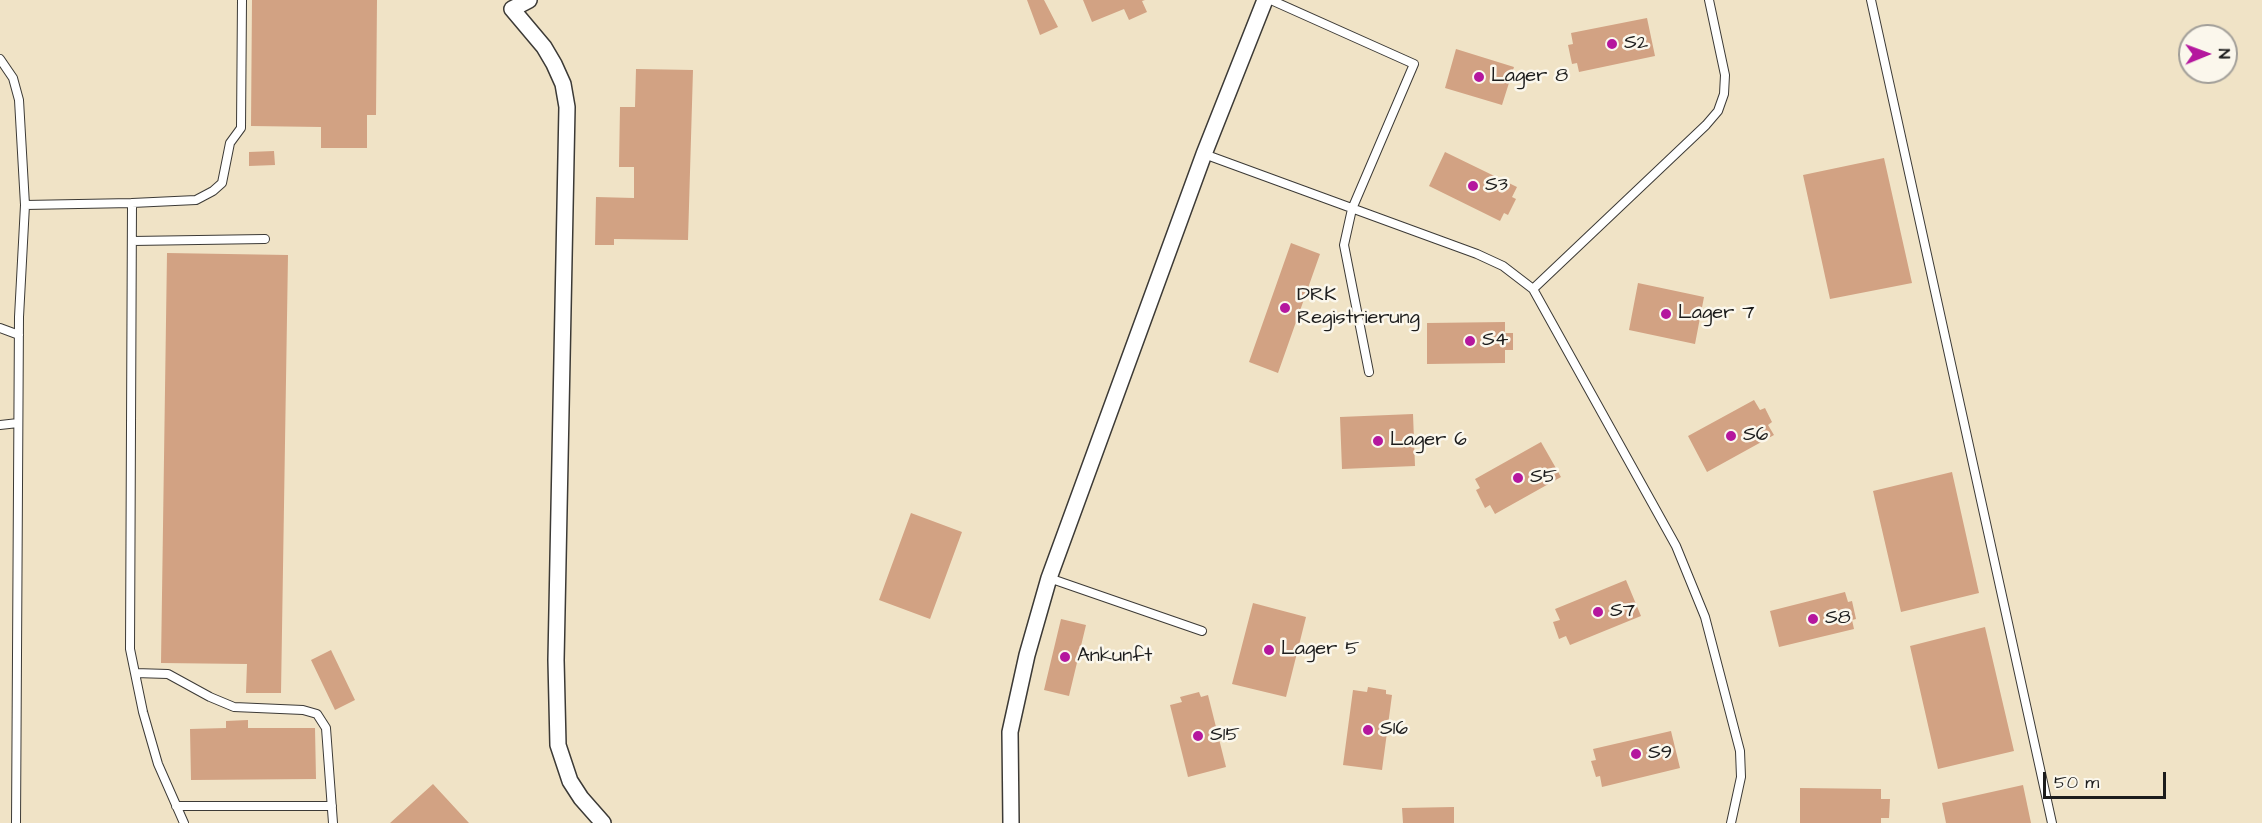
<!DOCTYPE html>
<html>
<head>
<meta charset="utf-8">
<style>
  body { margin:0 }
  #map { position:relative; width:2262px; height:823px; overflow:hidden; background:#f0e3c6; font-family:"Architects Daughter",sans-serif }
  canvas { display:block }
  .north { position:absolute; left:2178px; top:24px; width:60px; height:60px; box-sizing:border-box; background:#fbf7ec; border:2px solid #a29f99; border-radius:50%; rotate:89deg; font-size:16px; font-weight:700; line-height:24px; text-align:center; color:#1c1c1c }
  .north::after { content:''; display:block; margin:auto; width:21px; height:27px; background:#b5179e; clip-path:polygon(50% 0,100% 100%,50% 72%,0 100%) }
  .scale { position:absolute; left:2043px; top:772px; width:123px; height:27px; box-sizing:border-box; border:3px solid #1c1c1c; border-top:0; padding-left:8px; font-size:18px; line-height:21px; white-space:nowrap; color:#1c1c1c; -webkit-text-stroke:4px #fbf7ec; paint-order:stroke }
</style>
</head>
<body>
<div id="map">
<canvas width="2262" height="823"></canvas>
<div class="north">N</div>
<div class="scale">50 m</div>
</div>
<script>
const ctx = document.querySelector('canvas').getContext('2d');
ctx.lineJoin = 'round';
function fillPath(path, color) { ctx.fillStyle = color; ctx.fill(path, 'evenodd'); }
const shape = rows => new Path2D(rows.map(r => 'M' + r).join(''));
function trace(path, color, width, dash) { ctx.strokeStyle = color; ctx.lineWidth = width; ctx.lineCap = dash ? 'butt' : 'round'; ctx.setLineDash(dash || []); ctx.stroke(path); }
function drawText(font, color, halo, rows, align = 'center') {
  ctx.font = font + ' "Architects Daughter",sans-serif'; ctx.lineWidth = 5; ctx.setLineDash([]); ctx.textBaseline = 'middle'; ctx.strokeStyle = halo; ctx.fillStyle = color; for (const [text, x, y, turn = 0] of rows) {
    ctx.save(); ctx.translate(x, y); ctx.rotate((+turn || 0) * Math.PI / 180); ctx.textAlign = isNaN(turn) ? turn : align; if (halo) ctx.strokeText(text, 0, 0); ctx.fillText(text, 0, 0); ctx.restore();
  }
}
fillPath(shape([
  [252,0,377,0,376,115,367,115,367,148,321,148,321,127,251,126],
  [1027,0,1044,0,1058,27,1040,35],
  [1083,0,1145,0,1142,1,1147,12,1129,20,1124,9,1092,22],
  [1647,18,1655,56,1579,72,1577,63,1572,64,1568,45,1573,44,1571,33],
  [1456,49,1514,67,1502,105,1445,88],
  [636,69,693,70,688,240,614,239,614,245,595,245,596,197,634,198,634,167,619,167,620,107,635,107],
  [274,151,275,165,249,166,249,152],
  [1445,152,1517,187,1512,197,1516,199,1508,215,1504,213,1500,221,1429,186],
  [1884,158,1912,283,1830,299,1803,175],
  [1291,243,1320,254,1278,373,1249,362],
  [167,253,288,255,281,693,246,693,247,664,161,663],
  [1638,283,1704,297,1695,344,1629,330],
  [1505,322,1505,333,1513,333,1513,350,1505,350,1505,363,1427,364,1427,323],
  [1754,400,1760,410,1765,408,1772,422,1768,425,1774,435,1707,472,1688,436],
  [1413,414,1415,466,1342,469,1340,417],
  [1541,442,1561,477,1495,514,1490,505,1485,508,1476,490,1480,488,1475,479],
  [1952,472,1979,593,1901,612,1873,491],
  [911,513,962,532,930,619,879,600],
  [1626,580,1641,616,1570,645,1566,636,1559,639,1553,622,1560,620,1555,609],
  [1845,592,1848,602,1852,601,1856,619,1852,620,1854,629,1779,647,1770,611],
  [1253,603,1306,617,1286,697,1232,684],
  [1061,619,1086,625,1069,696,1044,690],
  [1985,627,2014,751,1938,769,1910,646],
  [331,650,355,700,335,710,311,660],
  [1368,687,1386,690,1386,694,1392,695,1382,770,1343,765,1353,690,1367,692],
  [1199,692,1201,697,1208,695,1226,767,1188,777,1170,705,1182,702,1180,697],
  [248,720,248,728,315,728,316,779,191,780,190,729,226,728,226,721],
  [1671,731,1680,768,1602,787,1600,776,1596,777,1591,761,1596,760,1593,749],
  [433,784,469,823,390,823],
  [2023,785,2031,823,1946,823,1942,803],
  [1800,788,1881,789,1881,799,1890,799,1889,818,1881,818,1881,823,1800,823],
  [1454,807,1454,823,1403,823,1402,808]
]), '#d2a283');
const lane = shape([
  [1271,0,1414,64,1352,209,1344,245,1369,372],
  [1871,0,2052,823],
  [0,59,13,78,19,100,25,205,19,317,16,823],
  [1204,154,1477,254,1503,266,1533,289,1706,125,1718,111,1724,94,1725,75,1709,0],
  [25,205,132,203],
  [132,241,265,239],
  [1533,289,1676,546,1705,617,1740,751,1741,777,1731,823],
  [0,328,19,335],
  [0,425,18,423],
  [1049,578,1202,631],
  [135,673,168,674,210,697,234,707,303,710,317,714,326,728,333,823],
  [176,806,332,806],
  [184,823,158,764,143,712,130,649,132,203,196,200,213,191,222,183,230,143,241,128,242,0]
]);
const street = shape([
  [529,0,512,9,544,47,554,64,563,84,567,107,556,660,558,745,570,781,581,798,603,823],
  [1011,823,1010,732,1027,655,1049,578,1204,154,1265,0]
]);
trace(lane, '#3c3a36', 10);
trace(street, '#3c3a36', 18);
trace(lane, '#fff', 8);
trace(street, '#fff', 15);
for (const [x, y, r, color] of [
  [1612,44,6,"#b5179e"],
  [1479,77,6,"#b5179e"],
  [1473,186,6,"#b5179e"],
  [1285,308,6,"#b5179e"],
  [1666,314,6,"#b5179e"],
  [1470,341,6,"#b5179e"],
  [1731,436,6,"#b5179e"],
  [1378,441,6,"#b5179e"],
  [1518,478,6,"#b5179e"],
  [1598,612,6,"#b5179e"],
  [1813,619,6,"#b5179e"],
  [1269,650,6,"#b5179e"],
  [1065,657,6,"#b5179e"],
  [1368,730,6,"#b5179e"],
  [1198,736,6,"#b5179e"],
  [1636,754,6,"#b5179e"]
]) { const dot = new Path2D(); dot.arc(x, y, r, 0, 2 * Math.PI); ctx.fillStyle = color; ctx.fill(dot); trace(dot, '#fbf7ec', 2); }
drawText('20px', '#1c1c1c', '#fbf7ec', [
  ["S2",1624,44],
  ["Lager 8",1491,77],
  ["S3",1485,186],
  ["DRK",1297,296],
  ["Registrierung",1297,319],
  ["Lager 7",1678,314],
  ["S4",1482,341],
  ["S6",1743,436],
  ["Lager 6",1390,441],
  ["S5",1530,478],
  ["S7",1610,612],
  ["S8",1825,619],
  ["Lager 5",1281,650],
  ["Ankunft",1077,657],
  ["S16",1380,730],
  ["S15",1210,736],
  ["S9",1648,754]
], 'left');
</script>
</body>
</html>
